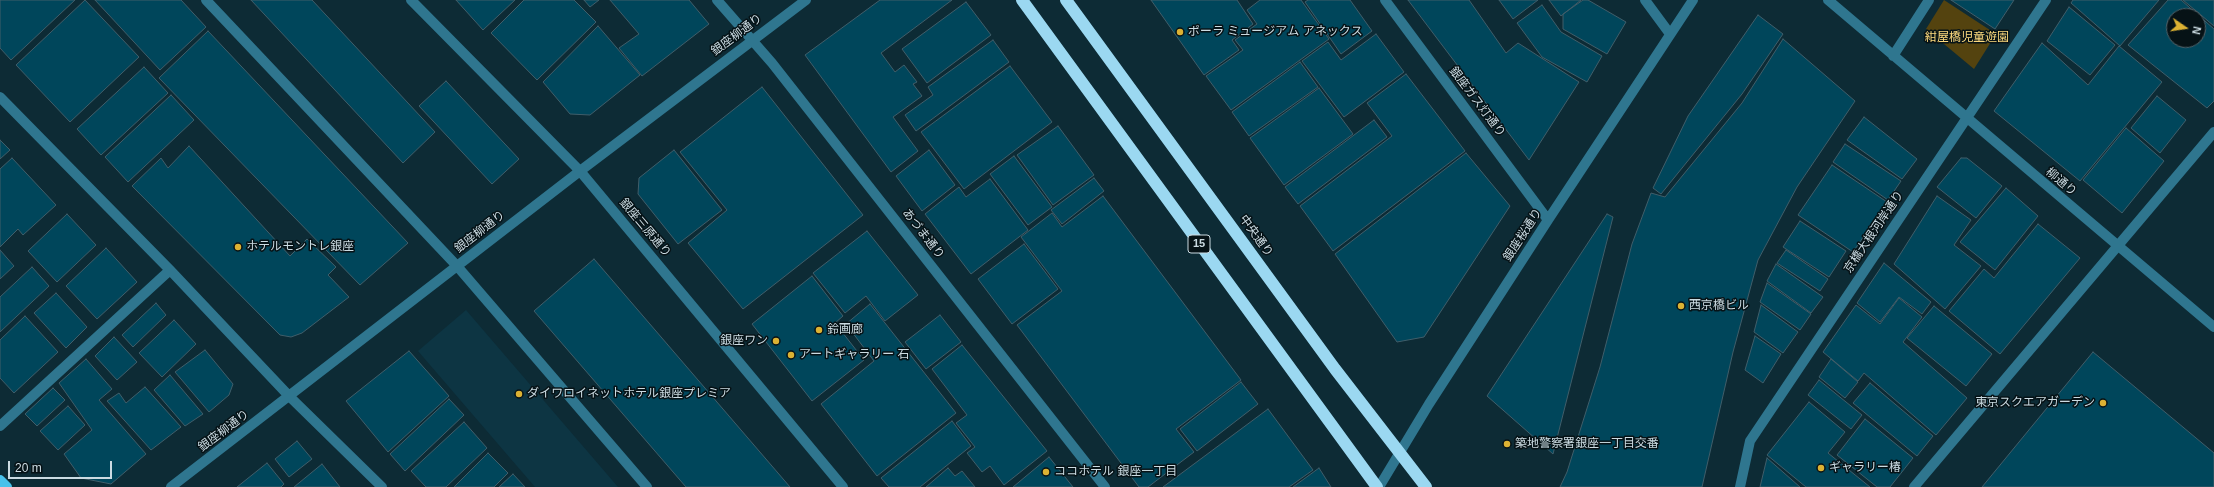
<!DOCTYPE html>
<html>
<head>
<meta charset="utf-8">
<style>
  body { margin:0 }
  #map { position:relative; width:2214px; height:487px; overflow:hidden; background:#0d2b35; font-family:Arial,sans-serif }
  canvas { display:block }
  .north { position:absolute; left:2166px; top:8px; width:40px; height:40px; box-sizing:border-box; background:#061216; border:1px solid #556268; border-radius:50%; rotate:103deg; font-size:11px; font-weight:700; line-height:16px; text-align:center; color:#cbdbe2 }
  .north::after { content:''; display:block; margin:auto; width:14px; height:18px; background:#dcb233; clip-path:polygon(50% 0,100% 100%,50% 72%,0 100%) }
  .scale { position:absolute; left:8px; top:461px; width:104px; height:18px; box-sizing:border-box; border:2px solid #cbdbe2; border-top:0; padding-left:5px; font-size:12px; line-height:14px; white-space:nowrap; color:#cbdbe2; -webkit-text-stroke:3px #061216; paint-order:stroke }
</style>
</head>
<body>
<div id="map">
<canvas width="2214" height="487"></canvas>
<div class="north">N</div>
<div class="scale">20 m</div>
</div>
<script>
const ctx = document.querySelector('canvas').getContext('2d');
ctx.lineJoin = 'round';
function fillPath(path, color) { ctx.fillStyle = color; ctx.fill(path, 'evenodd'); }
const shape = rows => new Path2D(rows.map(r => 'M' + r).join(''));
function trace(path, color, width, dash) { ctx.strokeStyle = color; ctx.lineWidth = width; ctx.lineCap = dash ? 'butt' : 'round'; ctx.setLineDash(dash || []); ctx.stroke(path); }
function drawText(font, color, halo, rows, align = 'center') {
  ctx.font = font + ' Arial,"Noto Sans JP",sans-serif'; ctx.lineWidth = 3; ctx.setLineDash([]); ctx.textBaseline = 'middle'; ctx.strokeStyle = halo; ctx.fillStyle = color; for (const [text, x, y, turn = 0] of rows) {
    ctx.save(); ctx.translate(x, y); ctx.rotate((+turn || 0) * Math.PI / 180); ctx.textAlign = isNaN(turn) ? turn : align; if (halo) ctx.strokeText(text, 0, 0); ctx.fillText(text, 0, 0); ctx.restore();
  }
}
fillPath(shape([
  [466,310,618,487,535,487,418,351]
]), '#0d3543');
fillPath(shape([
  [1944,0,1996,34,1974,69,1926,29]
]), '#54430f');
const building = shape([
  [0,0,75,0,11,60,0,48,0,0],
  [85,0,139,57,70,122,16,65,85,0],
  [95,0,181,0,206,27,160,70,95,0],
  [251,0,312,0,435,132,403,163,251,0],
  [456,0,515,0,483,30,456,0],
  [524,0,574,0,596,22,537,80,491,33,524,0],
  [584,0,599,0,590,7,584,0],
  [610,0,689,0,709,24,642,76,619,48,639,34,610,0],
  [880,0,952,0,881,53,895,72,904,65,917,82,913,84,922,96,893,117,918,151,891,172,805,55,880,0],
  [1151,0,1237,0,1253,24,1232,40,1239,50,1204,75,1151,0],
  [1260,0,1301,0,1329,39,1231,110,1206,76,1243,50,1235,40,1257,24,1247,10,1260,0],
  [1308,0,1350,0,1372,31,1341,54,1305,2,1308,0],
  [1408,0,1469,0,1506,53,1518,43,1579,82,1529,160,1408,0],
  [1499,0,1538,0,1513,19,1499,0],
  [1549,0,1581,0,1561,16,1549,0],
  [1583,0,1588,0,1626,22,1607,54,1563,29,1563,14,1583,0],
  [1951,0,2014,0,1995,29,1951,0],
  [2073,0,2159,0,2120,46,2071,3,2073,0],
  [2168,0,2181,0,2214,29,2214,101,2207,108,2128,45,2168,0],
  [2174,16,2198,16,2198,40,2174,40,2174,16],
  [2183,0,2214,0,2214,26,2183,0],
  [966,2,991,35,927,83,902,49,966,2],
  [1542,5,1561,32,1602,56,1587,82,1542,57,1517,23,1542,5],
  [2069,7,2115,45,2090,75,2047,41,2069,7],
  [1758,15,1783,34,1742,94,1661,194,1653,188,1688,116,1758,15],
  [598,26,640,75,590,115,570,114,543,82,598,26],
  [208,31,408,243,360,285,159,78,208,31],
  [1376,34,1404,72,1344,117,1302,61,1328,42,1341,60,1376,34],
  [1783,39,1855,101,1797,187,1758,260,1733,352,1702,487,1560,487,1567,472,1600,367,1632,244,1651,193,1665,197,1742,103,1783,39],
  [993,40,1009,62,916,131,905,115,933,95,928,87,993,40],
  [2042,43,2088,85,2119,46,2162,82,2080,181,1994,111,2042,43],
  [1300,62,1318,87,1249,136,1232,112,1300,62],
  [1010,66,1052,122,964,189,921,132,1010,66],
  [144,67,168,93,101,155,77,129,144,67],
  [1406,74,1465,151,1333,251,1300,206,1392,136,1367,103,1406,74],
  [446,81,519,159,492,184,419,106,446,81],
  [762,87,863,215,743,309,688,243,727,210,680,152,762,87],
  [1319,88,1353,134,1284,185,1250,138,1319,88],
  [171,95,194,120,128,182,105,157,171,95],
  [2157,96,2186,120,2160,153,2131,128,2157,96],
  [1864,117,1917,159,1902,179,1847,140,1864,117],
  [1374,120,1387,137,1298,204,1285,187,1374,120],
  [1058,126,1094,175,1053,205,1017,155,1058,126],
  [2126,128,2164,161,2122,213,2083,180,2126,128],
  [0,140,10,150,0,159,0,140],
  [1845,144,1901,181,1888,200,1833,162,1845,144],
  [189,146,290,256,307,239,336,267,328,275,349,297,302,333,291,337,280,335,132,186,161,158,168,168,189,146],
  [674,150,722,210,678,244,638,194,639,178,674,150],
  [929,150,955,185,922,211,896,176,929,150],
  [1466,153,1510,206,1424,337,1397,342,1335,254,1466,153],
  [1014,156,1052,207,1028,225,990,174,1014,156],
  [12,158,56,205,23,235,18,229,0,247,0,169,12,158],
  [1961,158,1967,158,2002,186,1976,218,1937,187,1961,158],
  [1832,165,1887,202,1853,252,1798,215,1832,165],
  [1094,178,1104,191,1062,224,1051,210,1094,178],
  [990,179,1028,230,971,274,925,214,959,187,966,197,990,179],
  [2006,188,2038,216,1995,270,1960,242,2006,188],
  [1103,196,1241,380,1176,429,1194,452,1148,487,1139,487,1017,325,1062,291,1021,237,1052,213,1062,227,1103,196],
  [1937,196,1971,220,1954,245,1981,266,1945,309,1894,264,1937,196],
  [67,214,96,245,57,282,28,251,67,214],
  [1607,214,1613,217,1553,454,1487,396,1607,214],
  [1800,221,1846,251,1829,277,1783,247,1800,221],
  [2038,224,2080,258,2000,354,1949,311,1984,269,1994,278,2038,224],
  [867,231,918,295,885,321,866,296,845,313,813,273,867,231],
  [1024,244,1058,289,1012,324,978,279,1024,244],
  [106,248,137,282,97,319,66,286,106,248],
  [0,250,14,266,0,279,0,250],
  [1786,250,1828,279,1820,291,1777,263,1786,250],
  [594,259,790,487,686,487,534,311,594,259],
  [1884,263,1931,302,1922,314,1899,297,1880,322,1857,303,1884,263],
  [1776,264,1823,297,1811,313,1767,281,1776,264],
  [32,267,49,286,0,332,0,297,32,267],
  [812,276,843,316,835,323,864,360,812,401,752,324,812,276],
  [1767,283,1811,314,1800,330,1760,302,1767,283],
  [56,293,87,327,66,348,34,313,56,293],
  [1899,298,1922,317,1903,342,1967,398,1936,435,1864,373,1858,381,1823,352,1856,305,1880,324,1899,298],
  [156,303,166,315,133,347,122,335,156,303],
  [870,304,956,413,877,476,821,404,874,361,846,324,870,304],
  [1761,305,1798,332,1783,353,1754,332,1761,305],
  [1934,306,1992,354,1966,386,1907,338,1934,306],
  [940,315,961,342,926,369,905,342,940,315],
  [25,316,58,352,14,393,0,378,0,340,25,316],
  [174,320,196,344,162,377,139,353,174,320],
  [1755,336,1781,354,1763,383,1745,370,1755,336],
  [114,337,137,362,117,380,95,356,114,337],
  [962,345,1047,451,1004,485,990,466,982,472,967,453,975,447,956,423,967,415,932,369,962,345],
  [205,350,233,384,229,395,209,412,175,372,205,350],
  [409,351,449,396,388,452,346,401,409,351],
  [2093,352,2214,453,2214,487,1982,487,2093,352],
  [86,359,112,389,99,400,146,454,111,484,81,478,64,454,92,430,59,383,86,359],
  [1831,359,1858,382,1845,398,1819,377,1831,359],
  [170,375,203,414,185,426,154,390,170,375],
  [1819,380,1862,415,1851,429,1808,395,1819,380],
  [1241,382,1258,404,1197,451,1180,429,1241,382],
  [1870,383,1933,436,1917,456,1853,403,1870,383],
  [145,387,181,427,151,450,107,401,119,393,126,403,145,387],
  [53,388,65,400,37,426,25,414,53,388],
  [449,399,464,415,405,471,390,454,449,399],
  [1809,402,1845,432,1828,453,1870,487,1806,487,1767,455,1809,402],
  [68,406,85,425,58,450,40,431,68,406],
  [1268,409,1313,470,1289,487,1163,487,1268,409],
  [1865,419,1913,458,1890,487,1877,487,1837,455,1865,419],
  [952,421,971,446,920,487,889,487,881,478,952,421],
  [464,422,487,448,446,487,426,487,411,471,464,422],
  [297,441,312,459,289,477,275,459,297,441],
  [488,453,508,473,494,487,454,487,488,453],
  [1049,457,1073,487,1013,487,1049,457],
  [1767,458,1800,487,1760,487,1767,458],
  [267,463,284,484,281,487,237,487,267,463],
  [322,464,340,487,294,487,322,464],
  [948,468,955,476,962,471,975,487,926,487,948,468],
  [1319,468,1331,487,1293,487,1319,468],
  [513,474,525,487,499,487,513,474]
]);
fillPath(building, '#00465b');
trace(building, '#405e6a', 1);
trace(shape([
  [206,0,457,266,647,487],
  [411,0,580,171,843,487],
  [717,0,772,63,1105,487],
  [1385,0,1548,220],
  [1645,0,1670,34],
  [1828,0,2214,327],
  [1893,56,1929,0],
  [0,97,170,270,290,397,382,487],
  [0,426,170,270],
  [171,487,580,171,806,0],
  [1379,487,1429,404,1548,220,1693,0],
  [1740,487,1750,441,2046,0],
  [1914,487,2214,132]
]), '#2f768f', 10);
trace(shape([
  [0,480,7,487]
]), '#49c2eb', 10);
trace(shape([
  [1022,0,1377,487],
  [1066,0,1335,369,1426,487]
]), '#9bd8f1', 12);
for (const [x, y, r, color] of [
  [1180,32,4,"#dcb233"],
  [238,247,4,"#dcb233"],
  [1681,306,4,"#dcb233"],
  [819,330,4,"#dcb233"],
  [776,341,4,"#dcb233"],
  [791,355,4,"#dcb233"],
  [519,394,4,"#dcb233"],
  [2103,403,4,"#dcb233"],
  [1507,444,4,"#dcb233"],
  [1821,468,4,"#dcb233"],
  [1046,472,4,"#dcb233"]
]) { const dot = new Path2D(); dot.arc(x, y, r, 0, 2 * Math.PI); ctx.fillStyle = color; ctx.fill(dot); trace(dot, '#061216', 1.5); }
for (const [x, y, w] of [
  [1199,244,22]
]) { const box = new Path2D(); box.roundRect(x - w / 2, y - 9, w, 18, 3); ctx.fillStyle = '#061216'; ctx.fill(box); trace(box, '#cbdbe2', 1); }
drawText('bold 11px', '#cbdbe2', null, [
  ["15",1199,244]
]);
drawText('12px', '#cbdbe2', '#061216', [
  ["ポーラ ミュージアム アネックス",1188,32],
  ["ホテルモントレ銀座",246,247],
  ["西京橋ビル",1689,306],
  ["鈴画廊",827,330],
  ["銀座ワン",768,341,"right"],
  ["アートギャラリー 石",799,355],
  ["ダイワロイネットホテル銀座プレミア",527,394],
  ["東京スクエアガーデン",2095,403,"right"],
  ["築地警察署銀座一丁目交番",1515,444],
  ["ギャラリー椿",1829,468],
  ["ココホテル 銀座一丁目",1054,472]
], 'left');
drawText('12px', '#cbdbe2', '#061216', [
  ["銀座柳通り",737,35,-37],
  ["銀座ガス灯通り",1477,102,53],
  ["柳通り",2061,182,40],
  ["銀座三原通り",645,228,50],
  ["銀座柳通り",480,232,-38],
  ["京橋大根河岸通り",1874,232,-56],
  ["あづま通り",923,234,52],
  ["銀座桜通り",1523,235,-57],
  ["中央通り",1256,236,54],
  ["銀座柳通り",224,431,-37]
]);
drawText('12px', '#fdda7e', '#061216', [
  ["紺屋橋児童遊園",1967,38]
]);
</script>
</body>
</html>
